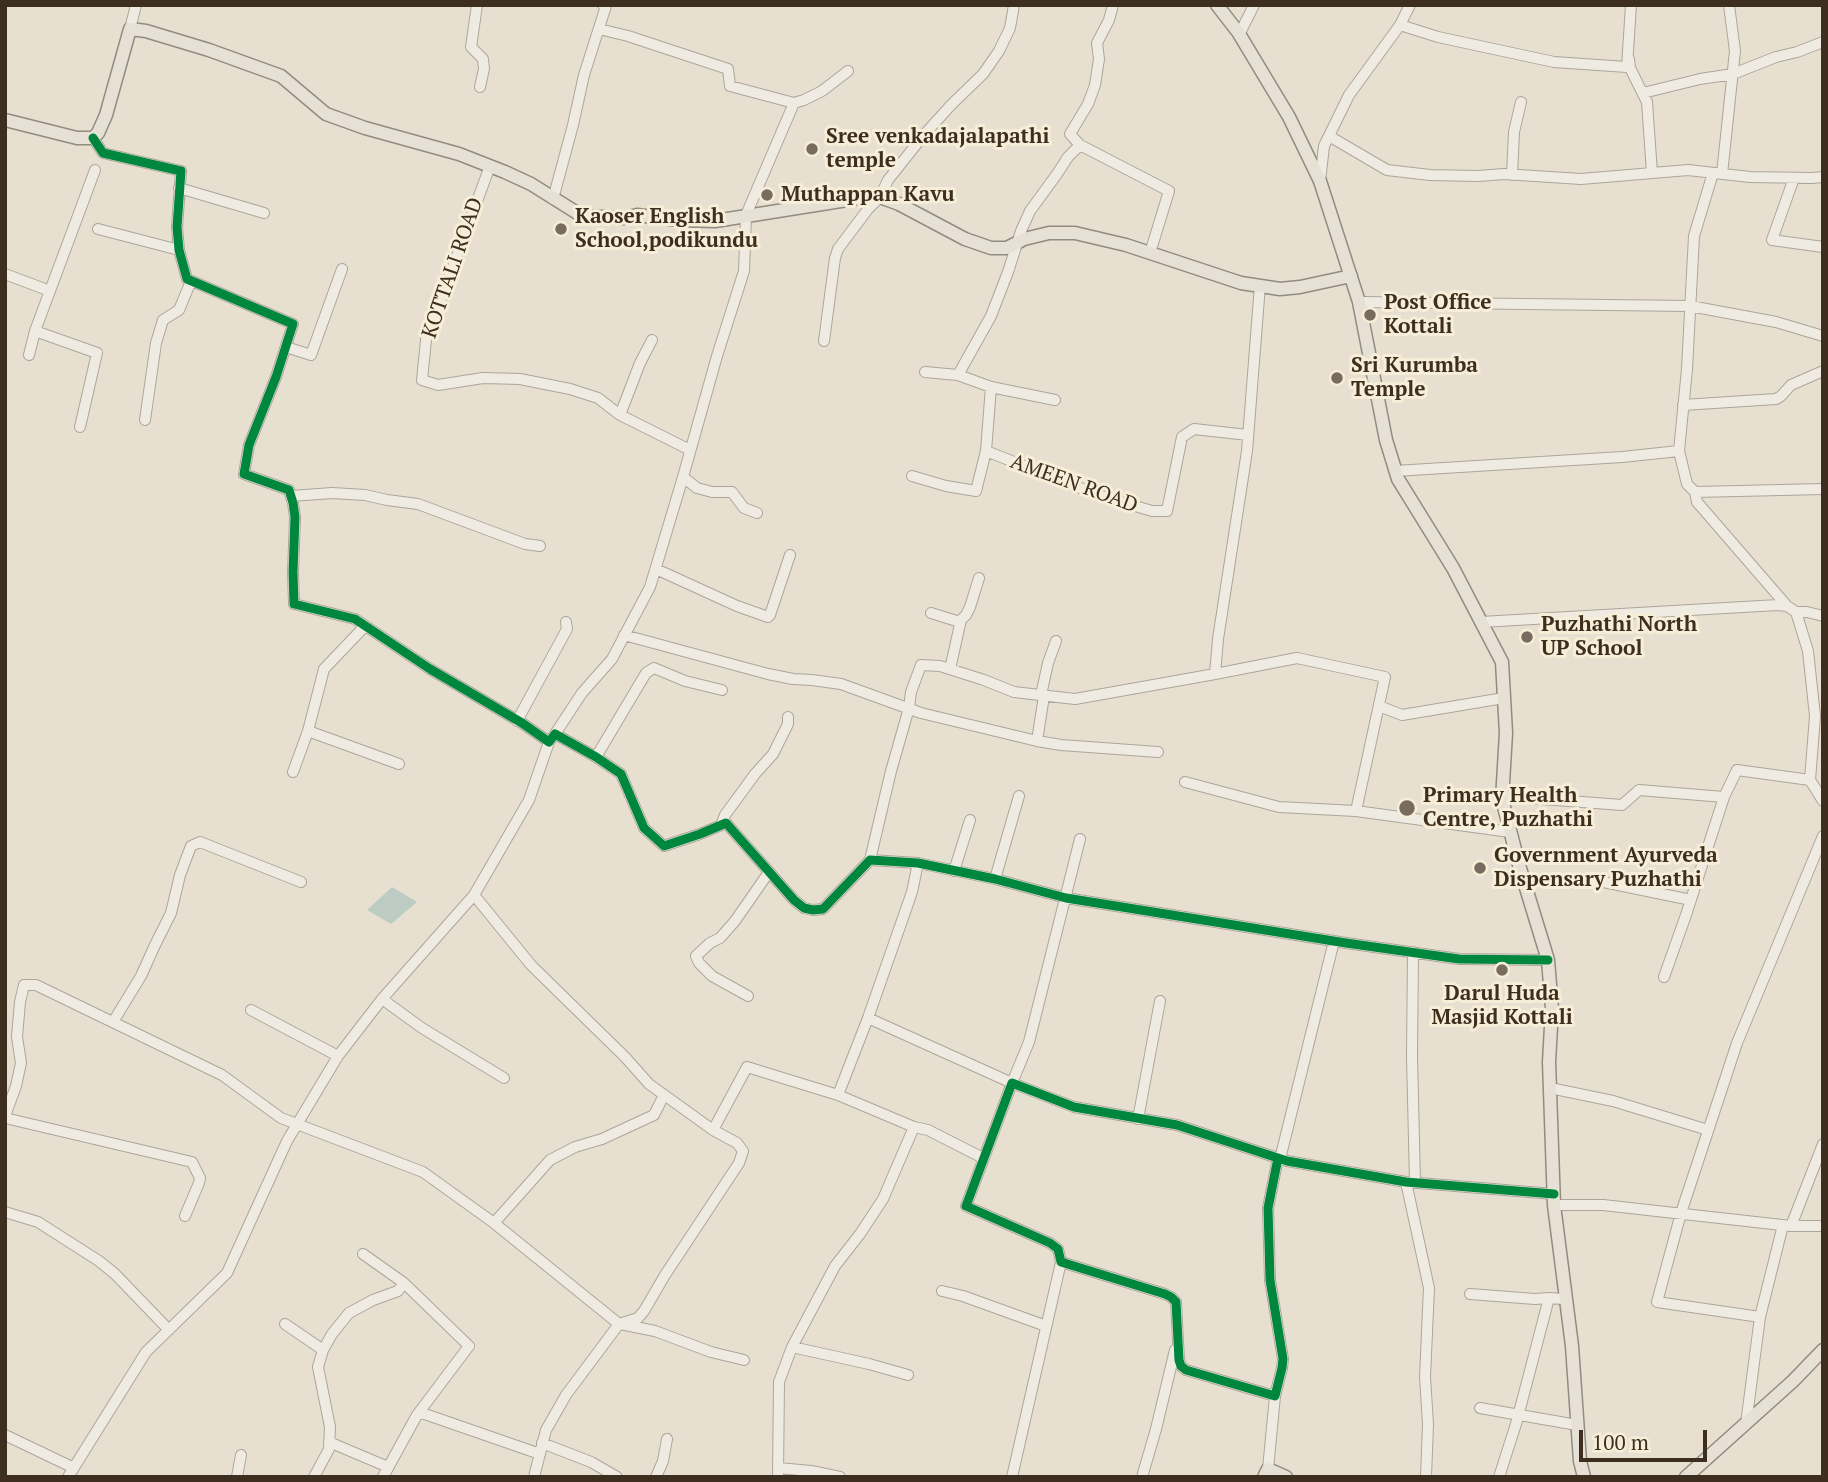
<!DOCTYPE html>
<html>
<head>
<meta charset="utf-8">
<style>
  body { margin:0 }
  #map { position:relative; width:1828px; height:1482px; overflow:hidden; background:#e7e0d1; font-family:"PT Serif",serif }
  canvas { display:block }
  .frame { position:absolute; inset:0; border:7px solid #3d2e20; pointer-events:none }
  .scale { position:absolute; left:1579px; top:1430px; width:128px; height:32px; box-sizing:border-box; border:4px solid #3d2e20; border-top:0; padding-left:9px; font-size:21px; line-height:24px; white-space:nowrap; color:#3d2e20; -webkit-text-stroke:5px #f7eed8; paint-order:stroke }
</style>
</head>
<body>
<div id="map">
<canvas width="1828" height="1482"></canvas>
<div class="frame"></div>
<div class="scale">100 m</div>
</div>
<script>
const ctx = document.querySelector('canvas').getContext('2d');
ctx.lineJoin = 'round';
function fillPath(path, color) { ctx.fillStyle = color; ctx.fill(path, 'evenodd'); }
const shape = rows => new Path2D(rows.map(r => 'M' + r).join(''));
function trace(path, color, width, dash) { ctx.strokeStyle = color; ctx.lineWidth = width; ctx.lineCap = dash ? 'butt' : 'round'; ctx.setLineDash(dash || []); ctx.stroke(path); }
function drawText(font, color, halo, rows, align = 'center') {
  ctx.font = font + ' "PT Serif",serif'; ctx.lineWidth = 6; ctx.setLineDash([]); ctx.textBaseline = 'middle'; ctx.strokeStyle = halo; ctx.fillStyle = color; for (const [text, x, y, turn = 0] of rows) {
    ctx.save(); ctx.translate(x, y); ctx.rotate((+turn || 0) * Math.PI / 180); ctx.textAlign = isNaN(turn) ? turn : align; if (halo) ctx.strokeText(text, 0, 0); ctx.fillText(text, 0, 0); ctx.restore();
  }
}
fillPath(shape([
  [392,887,417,902,391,924,367,910]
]), '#bcccc2');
const minor = shape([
  [477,5,471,47,483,59,484,69,480,87],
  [1113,5,1109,20,1097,43,1099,59,1095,85,1088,104,1070,134,1080,145,1169,191,1150,253],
  [1400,25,1410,5],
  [130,29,136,5],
  [599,29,628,36,728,69,730,86,794,103,804,100,822,91,848,71],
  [1239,35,1254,5],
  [1629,59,1630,68,1647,102,1652,173],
  [1643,93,1700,79,1733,74,1776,57,1797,52,1823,42],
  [1329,136,1387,170,1430,175,1478,176,1504,174,1581,179,1688,170,1750,177,1812,178,1823,177],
  [93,138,103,153,181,171,177,227,179,250,187,279,293,324,276,377,249,445,244,474,289,490,293,503,295,517,293,572,294,604,355,619,430,669,522,723,549,742,555,734,596,757,621,774,644,828,664,846,700,834,726,823,794,900,804,908,813,910,823,909,870,860,918,863,995,879,1066,898,1346,943,1459,959,1548,960],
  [490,166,426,340,422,380,438,385,483,378,520,379,570,389,598,398,620,415,690,450],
  [1722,174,1735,51,1729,5],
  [1512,175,1514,132,1521,102],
  [1794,178,1772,240,1823,247],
  [1320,181,1324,146,1349,95,1400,25,1438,37,1554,62,1627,67,1631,5],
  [179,188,264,213],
  [553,199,573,125,584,75,606,6,603,5],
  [98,229,179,250],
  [5,274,50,291],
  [1359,302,1690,306,1776,322,1823,336],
  [35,331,97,353,80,427],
  [824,341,835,258,838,249,868,209,880,197,888,180,923,136,951,105,983,74,999,51,1010,28,1014,5],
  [286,347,311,355,342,269],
  [29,355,35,331,95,170],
  [925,372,958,375],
  [991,387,986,451,1098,495,1152,511,1167,511,1182,437,1194,429,1248,435],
  [1055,400,991,387,958,375,991,316,1008,272,1021,231,1030,211,1057,174,1068,157,1080,145],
  [1683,405,1776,399,1781,396,1791,385,1823,371],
  [620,415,640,363,652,340],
  [145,420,156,343,163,320,179,310,191,281],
  [1679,451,1687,369,1694,236,1713,173],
  [1395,471,1622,457,1679,451,1687,484,1695,492,1823,489],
  [912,476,946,486,976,491,986,451],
  [683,477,697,488,712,492,732,492,744,508,757,513],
  [1695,492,1697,502,1787,606],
  [291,496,332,493,365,495,387,500,418,504,525,544,540,546],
  [656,569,737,606,768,617,770,615,790,555],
  [1796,612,1807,612,1823,616],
  [931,613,960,622],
  [1481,622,1778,605,1787,606,1796,612,1808,651,1815,716,1810,780],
  [624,635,768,674,793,679,812,680,841,684,921,713,1037,741,1061,745,1158,752],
  [950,669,961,620,966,615,970,607,979,578],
  [1215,674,1297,658,1385,677,1356,811,1510,832],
  [1041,695,1048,663,1056,641],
  [1379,706,1402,715,1504,698],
  [517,721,567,629,566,622],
  [308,731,399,764],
  [555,734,582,693,612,659,650,587,683,477,717,356,744,271,746,215,794,103],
  [1037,741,1044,696],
  [596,757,646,673,654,668,685,681,722,690],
  [293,772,308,731,324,669,365,626],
  [1185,782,1279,807,1356,811],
  [1502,796,1622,805,1639,790,1724,797,1737,770,1810,780,1823,801],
  [721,825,725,815,755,774,773,754,788,724,788,717],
  [870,860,891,771,909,708,911,692,921,665,940,666,984,680,1014,692,1075,699,1215,674,1218,639,1247,451,1260,285],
  [954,871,970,820],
  [995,879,1019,796],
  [1589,879,1691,900],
  [474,895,531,965,625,1057,649,1084,713,1130,747,1067,838,1095,868,1018,912,892,918,863],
  [1413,952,1412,1056,1415,1183],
  [1664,977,1686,915,1724,797],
  [748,996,712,976,699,963,696,956,710,943,720,938,735,921,769,872],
  [382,999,422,1028,504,1078],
  [251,1010,338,1056],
  [868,1018,1012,1083,1029,1042,1080,839],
  [113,1022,141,976,155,945,171,913,180,875,191,846,200,842,301,882],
  [1550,1088,1613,1101,1708,1130],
  [838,1095,914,1127,928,1130,983,1158],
  [5,1116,16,1086,21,1063,17,1037,20,1002,24,985,36,985,222,1075,281,1118,423,1172,494,1223,619,1324,566,1395,546,1430,534,1477],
  [5,1118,192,1162,200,1178,199,1183,185,1216],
  [1138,1119,1160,1001],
  [1278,1158,1268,1208,1270,1280,1283,1359,1282,1368,1275,1396,1186,1370,1181,1366,1179,1360,1176,1302,1171,1297,1165,1294,1061,1262,1058,1249,1050,1243,966,1206,1012,1083,1074,1107,1177,1125,1287,1161,1406,1182,1554,1194],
  [1280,1159,1334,941],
  [1406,1182,1429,1288,1425,1377,1428,1424,1426,1477],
  [1554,1205,1603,1205,1791,1226,1823,1226],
  [5,1212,38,1222,99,1261,115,1274,169,1330],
  [494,1223,550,1160,575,1147,602,1139,654,1115,664,1095],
  [1783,1225,1760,1317,1657,1302,1681,1213,1737,1043,1823,836],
  [1791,1226,1823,1144],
  [363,1254,404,1283],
  [942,1291,963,1296,1046,1326],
  [1470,1294,1535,1299,1549,1298],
  [285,1324,323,1350],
  [619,1324,638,1318,644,1311,665,1275,739,1163,743,1151,737,1143,713,1130],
  [620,1324,655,1331,711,1352,744,1360],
  [792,1347,869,1364,908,1375],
  [1480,1408,1577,1425],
  [419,1412,540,1454],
  [1746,1424,1760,1317],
  [5,1435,74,1468],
  [329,1442,388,1467],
  [542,1443,591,1462,617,1477],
  [778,1468,811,1471,840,1477],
  [1268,1469,1275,1396],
  [68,1477,146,1352,227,1273,287,1141,338,1056,382,999,474,895,529,800,549,742],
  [237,1477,241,1455],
  [314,1477,329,1449,330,1427,318,1367,323,1350,332,1334,349,1313,373,1300,398,1291,404,1283,469,1346,417,1415,383,1477],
  [656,1477,663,1461,667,1439],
  [778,1477,779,1382,792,1347,835,1266,860,1234,883,1199,914,1127],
  [1012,1477,1061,1262],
  [1142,1477,1156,1429,1175,1350],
  [1499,1477,1516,1424,1549,1298,1565,1299]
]);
const major = shape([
  [1217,5,1238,32,1289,117,1320,181,1359,302,1386,440,1398,479,1453,568,1502,662,1506,733,1502,799,1519,865,1548,960,1552,1009,1549,1062,1554,1205,1572,1346,1580,1461,1584,1477],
  [5,120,77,138,93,138,98,133,106,115,130,29,146,31,209,50,281,76,326,114,365,128,459,154,505,172,531,184,582,216,624,218,637,215,679,220,715,221,866,197,880,197,899,204,965,239,991,248,1007,248,1024,239,1049,233,1075,233,1126,245,1241,283,1280,289,1300,287,1351,276],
  [1264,1477,1268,1469,1286,1477],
  [1686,1477,1793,1381,1823,1350]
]);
trace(minor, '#ada599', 12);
trace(major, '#928b80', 15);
trace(minor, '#efebe3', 10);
trace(major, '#e6e1d4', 12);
trace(shape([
  [93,138,103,153,181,171,177,227,179,250,187,279,293,324,276,377,249,445,244,474,289,490,293,503,295,517,293,572,294,604,355,619,430,669,522,723,549,742,555,734,596,757,621,774,644,828,664,846,700,834,726,823,794,900,804,908,813,910,823,909,870,860,918,863,995,879,1066,898,1346,943,1459,959,1548,960],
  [1278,1158,1268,1208,1270,1280,1283,1359,1282,1368,1275,1396,1186,1370,1181,1366,1179,1360,1176,1302,1171,1297,1165,1294,1061,1262,1058,1249,1050,1243,966,1206,1012,1083,1074,1107,1177,1125,1287,1161,1406,1182,1554,1194]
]), '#00873e', 9);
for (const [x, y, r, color] of [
  [812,149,7,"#786c5e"],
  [767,195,7,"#786c5e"],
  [561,229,7,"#786c5e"],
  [1370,315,7,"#786c5e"],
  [1337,378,7,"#786c5e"],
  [1527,637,7,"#786c5e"],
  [1407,808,9,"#786c5e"],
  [1480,868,7,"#786c5e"],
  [1502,970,7,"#786c5e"]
]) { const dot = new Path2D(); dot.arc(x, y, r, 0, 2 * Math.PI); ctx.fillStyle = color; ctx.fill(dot); trace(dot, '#f7eed8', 2.5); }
drawText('bold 21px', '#3d2e20', '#f7eed8', [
  ["Sree venkadajalapathi",826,137],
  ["temple",826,161],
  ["Muthappan Kavu",781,195],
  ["Kaoser English",575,217],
  ["School,podikundu",575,241],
  ["Post Office",1384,303],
  ["Kottali",1384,327],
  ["Sri Kurumba",1351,366],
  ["Temple",1351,390],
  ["Puzhathi North",1541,625],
  ["UP School",1541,649],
  ["Primary Health",1423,796],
  ["Centre, Puzhathi",1423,820],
  ["Government Ayurveda",1494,856],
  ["Dispensary Puzhathi",1494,880],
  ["Darul Huda",1502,994,"center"],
  ["Masjid Kottali",1502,1018,"center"]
], 'left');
drawText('21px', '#3d2e20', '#f7eed8', [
  ["KOTTALI ROAD",453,268,-71],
  ["AMEEN ROAD",1074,484,20]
]);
</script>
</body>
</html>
